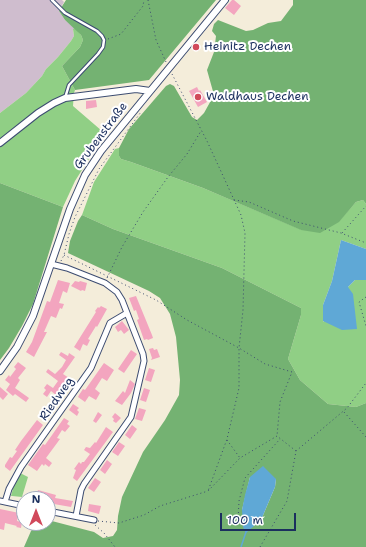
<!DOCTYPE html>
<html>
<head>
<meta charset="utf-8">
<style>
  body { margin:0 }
  #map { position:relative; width:366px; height:547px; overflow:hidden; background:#f4edda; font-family:"Shantell Sans",sans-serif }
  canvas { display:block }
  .north { position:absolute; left:16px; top:491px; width:40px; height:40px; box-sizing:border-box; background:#fff; border:1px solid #a4acbf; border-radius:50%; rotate:0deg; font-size:11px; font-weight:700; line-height:16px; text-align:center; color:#1b2f5e }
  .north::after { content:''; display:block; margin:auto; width:14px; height:18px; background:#d1495b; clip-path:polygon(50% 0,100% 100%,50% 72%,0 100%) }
  .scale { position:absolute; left:220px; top:513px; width:76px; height:18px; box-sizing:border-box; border:2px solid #1b2f5e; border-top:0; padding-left:5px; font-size:12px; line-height:14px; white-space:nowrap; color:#1b2f5e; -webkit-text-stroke:3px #fff; paint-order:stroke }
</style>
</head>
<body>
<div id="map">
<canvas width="366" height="547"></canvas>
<div class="north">N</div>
<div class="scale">100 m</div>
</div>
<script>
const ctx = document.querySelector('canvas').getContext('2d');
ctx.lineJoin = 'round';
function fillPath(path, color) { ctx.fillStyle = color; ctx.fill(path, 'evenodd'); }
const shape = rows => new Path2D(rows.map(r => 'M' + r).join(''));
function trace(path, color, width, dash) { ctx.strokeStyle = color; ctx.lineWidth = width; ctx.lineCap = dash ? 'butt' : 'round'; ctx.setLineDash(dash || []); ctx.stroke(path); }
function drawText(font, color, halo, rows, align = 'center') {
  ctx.font = font + ' "Shantell Sans",sans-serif'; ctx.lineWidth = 4; ctx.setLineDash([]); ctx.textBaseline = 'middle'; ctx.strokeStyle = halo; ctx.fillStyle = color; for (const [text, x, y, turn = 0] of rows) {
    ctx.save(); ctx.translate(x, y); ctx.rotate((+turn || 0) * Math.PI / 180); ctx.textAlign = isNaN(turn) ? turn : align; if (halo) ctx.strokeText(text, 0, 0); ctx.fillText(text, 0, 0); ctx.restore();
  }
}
fillPath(shape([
  [0,0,62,0,64,2,59,11,65,20,75,28,73,30,74,36,71,41,58,57,46,69,42,76,26,93,0,113]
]), '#cfbdce');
fillPath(shape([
  [75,28,81,35,83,40,80,47,62,66,75,90,74,93,73,106,102,131,102,138,75,181,63,207,0,183,0,113,26,93,42,76,46,69,58,57,71,41,74,36,73,29],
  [119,148,119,156,121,159,131,162,203,188,302,230,339,221,356,202,363,200,366,204,366,249,341,240,332,281,323,305,323,322,348,287,355,280,366,280,366,403,356,407,328,404,300,380,288,359,301,315,301,308,222,268,113,229,82,215,94,182,115,149],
  [20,473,28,477,22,497,12,496,11,496,15,481]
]), '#90cf85');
fillPath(shape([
  [66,0,216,0,149,80,75,90,62,66,80,47,83,40,81,35,65,20,59,11],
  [293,0,366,0,366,204,363,200,356,202,339,222,320,233,301,230,203,188,131,162,121,159,119,156,119,148,129,129,166,86,170,84,174,86,192,117,197,120,204,113,214,95,207,70,214,52,216,36,212,31,214,24,218,20,246,31,253,30,268,23,281,21,293,5],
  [0,183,63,207,33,304,22,326,9,348,0,360],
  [82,215,113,229,222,268,301,308,301,315,288,359,300,380,328,404,356,407,366,403,366,547,24,547,31,531,38,523,48,523,48,520,94,532,103,538,113,536,117,530,118,516,122,497,143,452,165,420,179,395,180,380,176,337,170,314,160,298,149,291,68,253,70,241,78,221],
  [250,477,276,479,275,487,261,520,242,510]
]), '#74b272');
fillPath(shape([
  [341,240,366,249,366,280,355,280,348,287,353,294,357,329,342,330,323,321,323,305,332,281],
  [263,466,276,479,275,487,261,520,246,533,243,527,242,510,245,495,250,477]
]), '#5fa8d6');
trace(shape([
  [241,547,246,532]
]), '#5fa8d6', 1.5);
fillPath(shape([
  [232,0,234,0,241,6,234,15,225,8],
  [197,87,199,91,200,90,207,102,198,107,189,91],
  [96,100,97,107,86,109,86,101],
  [58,280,70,283,67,293,63,291,59,303,64,304,62,309,60,308,56,318,51,316,44,332,47,332,34,357,26,352,32,342,47,301,50,302],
  [75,281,79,282,80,281,87,283,85,291,82,290,81,291,71,286],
  [136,296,152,335,153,338,148,340,147,339,144,340,137,320,139,319,136,310,134,311,129,298],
  [101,306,107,309,97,327,96,326,88,339,90,340,87,346,83,344,80,351,74,347,96,312,95,311,98,307,99,308],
  [122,321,129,330,124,334,121,330,118,332,115,327],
  [153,348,154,350,157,349,160,357,151,360,152,358,149,349],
  [131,350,137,354,124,373,118,369],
  [61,352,68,356,69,353,75,357,63,374,69,378,56,395,51,391,47,397,43,394,46,390,44,388,47,384,53,388,58,381,46,372,48,369,55,374,62,367,66,360,59,355],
  [18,362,26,368,18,378,20,380,15,388,29,398,26,402,15,394,13,396,6,390,10,384,5,380,9,375,10,377,16,369,14,367],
  [104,363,114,370,107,381,102,378,95,389,100,393,96,400,89,396,85,402,78,397,79,395,83,389,85,390],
  [149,368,155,370,151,382,145,380],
  [130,380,135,384,131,393,122,405,115,401,123,391,125,393],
  [0,387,8,394,3,400,0,397],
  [144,388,150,390,146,402,140,400],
  [73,404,79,408,77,410,79,412,77,416,69,410],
  [47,407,53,411,49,417,41,411,44,408,45,409],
  [139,408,146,410,142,421,135,419],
  [98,412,102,415,96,423,93,421],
  [115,413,121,418,116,423,113,421,114,419,112,417],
  [64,418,69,421,67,424,70,426,65,432,62,430,57,438,60,439,46,458,52,463,49,467,45,464,44,466,42,464,37,471,28,465,43,444,45,445],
  [37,420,43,425,10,471,5,467,5,465,10,457,12,458,17,451,15,450,21,441],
  [132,425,137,429,130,439,125,435],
  [106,427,113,432,77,481,73,478,76,470,74,469,79,462,81,464,82,462,84,462,90,454,84,450,86,447,90,448,95,442,96,443],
  [119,442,125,446,118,456,112,452],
  [107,460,112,464,105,474,100,470],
  [95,478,101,482,94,492,88,488],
  [38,490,56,495,55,498,73,501,71,507,48,503,48,499,32,499,33,493,37,494],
  [89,504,101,506,99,514,88,511],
  [0,509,19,513,17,521,22,522,21,528,16,527,17,526,5,523,4,530,0,529]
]), '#f3a5bf');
const service = shape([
  [52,0,65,13,97,31,102,36,104,40,103,47,98,54,69,85,65,98]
]);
const minor = shape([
  [51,264,67,268,105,283,117,292,122,300,143,354,144,361,131,417,84,484,81,490,76,516],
  [0,501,24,506],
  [5,502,9,489,21,467,91,368,110,323,127,313],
  [48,511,94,520]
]);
const tertiary = shape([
  [0,143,38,113,54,103,65,98,136,89,150,91],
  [0,371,17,347,33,316,70,209,85,175,101,151,225,0]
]);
trace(service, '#3c4c71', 4.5);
trace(minor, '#3c4c71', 7);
trace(tertiary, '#3c4c71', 8);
trace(shape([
  [148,0,156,40,166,62],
  [108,39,121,34,143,6,144,0],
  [172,74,207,141,241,215,245,233,243,310,239,348,239,388,227,439,208,491],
  [234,200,249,202,293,221,341,233,366,243],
  [342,233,366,206],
  [64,255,156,300,187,320,239,348,265,364,292,372,280,402,277,436],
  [61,261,64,255,69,234,75,217,99,169,141,112],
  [107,278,122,247,143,212,168,177,187,154,201,131],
  [366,297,359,302,366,326],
  [344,412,366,437],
  [227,440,240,458],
  [98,521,119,523,144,515,160,506,208,491,240,458,277,436,296,451],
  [238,521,239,501,245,478,280,439],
  [95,525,104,533,115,547],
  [260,547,287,501,296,451,347,408,366,383]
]), '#3c4c71', 1, [1, 3]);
trace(service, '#fff', 2.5);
trace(minor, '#fff', 5);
trace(tertiary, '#fff', 6);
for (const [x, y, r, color] of [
  [196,47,4,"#d1495b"],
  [198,97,4,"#d1495b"]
]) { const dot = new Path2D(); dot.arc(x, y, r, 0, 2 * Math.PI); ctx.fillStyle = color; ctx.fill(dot); trace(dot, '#fff', 1.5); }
drawText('12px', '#1b2f5e', '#fff', [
  ["Heinitz Dechen",204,47],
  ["Waldhaus Dechen",206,97]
], 'left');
drawText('12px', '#1b2f5e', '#fff', [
  ["Grubenstraße",101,136,-53],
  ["Riedweg",57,399,-55]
]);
</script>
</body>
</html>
